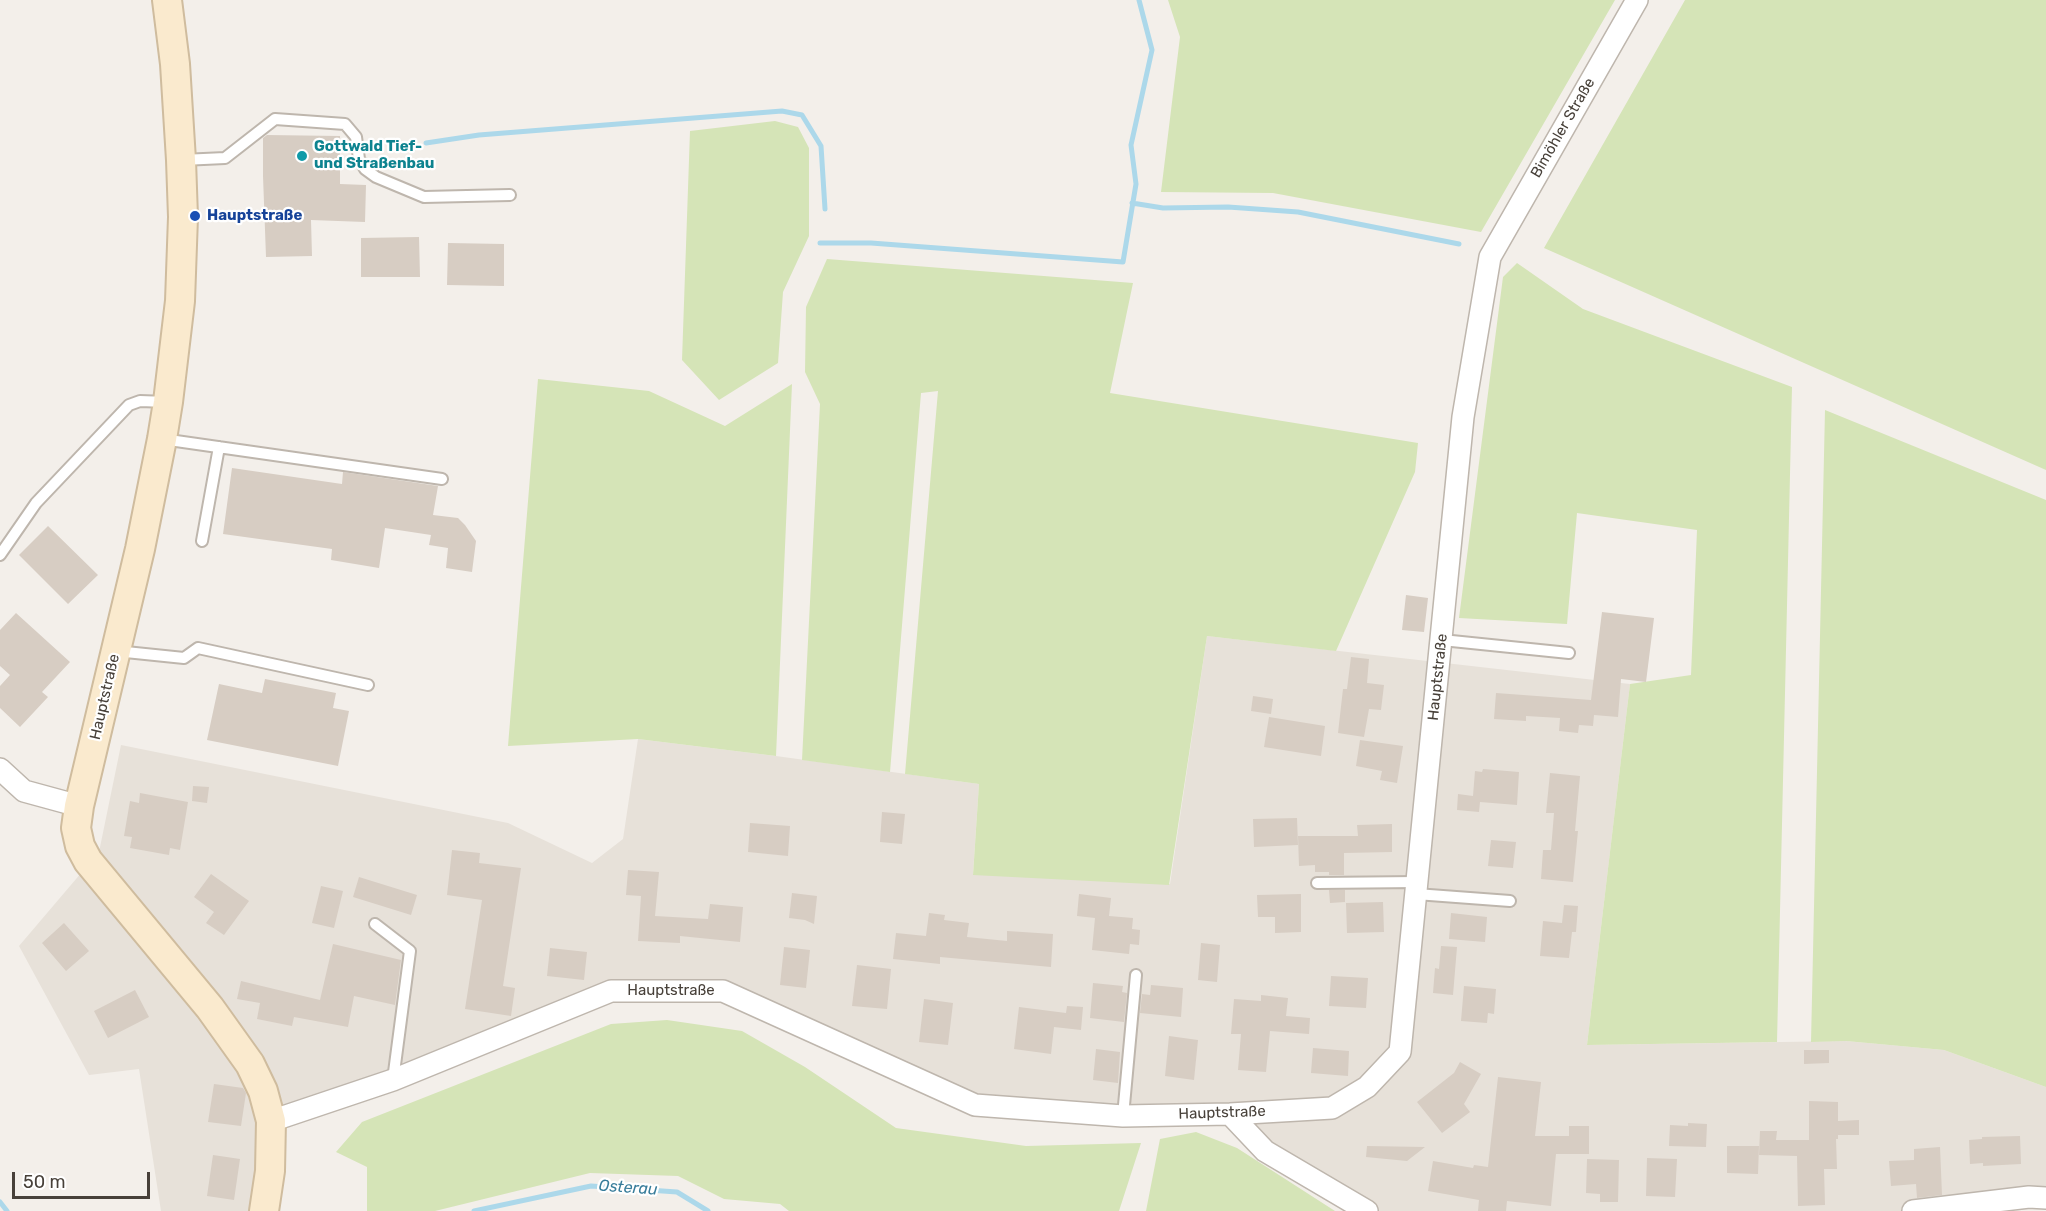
<!DOCTYPE html>
<html>
<head>
<meta charset="utf-8">
<style>
  body { margin:0 }
  #map { position:relative; width:2046px; height:1211px; overflow:hidden; background:#f3efea; font-family:Rubik,sans-serif }
  canvas { display:block }
  .scale { position:absolute; left:12px; top:1172px; width:138px; height:27px; box-sizing:border-box; border:3px solid #474039; border-top:0; padding-left:8px; font-size:18px; line-height:21px; white-space:nowrap; color:#474039; -webkit-text-stroke:4px #fff; paint-order:stroke }
</style>
</head>
<body>
<div id="map">
<canvas width="2046" height="1211"></canvas>
<div class="scale">50 m</div>
</div>
<script>
const ctx = document.querySelector('canvas').getContext('2d');
ctx.lineJoin = 'round';
function fillPath(path, color) { ctx.fillStyle = color; ctx.fill(path, 'evenodd'); }
const shape = rows => new Path2D(rows.map(r => 'M' + r).join(''));
function trace(path, color, width, dash) { ctx.strokeStyle = color; ctx.lineWidth = width; ctx.lineCap = dash ? 'butt' : 'round'; ctx.setLineDash(dash || []); ctx.stroke(path); }
function drawText(font, color, halo, rows, align = 'center') {
  ctx.font = font + ' Rubik,sans-serif'; ctx.lineWidth = 4.5; ctx.setLineDash([]); ctx.textBaseline = 'middle'; ctx.strokeStyle = halo; ctx.fillStyle = color; for (const [text, x, y, turn = 0] of rows) {
    ctx.save(); ctx.translate(x, y); ctx.rotate((+turn || 0) * Math.PI / 180); ctx.textAlign = isNaN(turn) ? turn : align; if (halo) ctx.strokeText(text, 0, 0); ctx.fillText(text, 0, 0); ctx.restore();
  }
}
fillPath(shape([
  [1207,636,1630,684,1587,1045,1846,1041,1944,1050,2046,1087,2046,1198,1913,1211,1367,1211,1230,1114,975,1105,723,991,611,991,271,1121,264,1211,161,1211,139,1069,89,1075,19,946,99,852,121,745,508,823,592,863,623,839,638,739,776,756,979,784,973,874,1170,884]
]), '#e7e1d9');
fillPath(shape([
  [1168,0,1615,0,1481,232,1273,193,1161,192,1180,37],
  [1685,0,2046,0,2046,470,1544,248],
  [775,121,798,127,809,148,809,236,783,292,778,363,719,400,682,360,690,131],
  [827,259,1133,283,1110,393,1418,443,1415,472,1336,651,1207,636,1169,885,973,875,979,784,905,774,938,391,921,393,890,772,802,760,820,404,805,372,806,307],
  [1517,263,1583,309,1792,387,1777,1042,1587,1045,1630,684,1691,675,1697,530,1577,513,1567,624,1459,618,1503,277],
  [538,379,649,391,725,426,792,384,776,756,638,739,508,746],
  [1825,410,2046,500,2046,1087,1944,1050,1846,1041,1811,1042],
  [667,1020,742,1031,805,1067,896,1128,1026,1146,1141,1143,1119,1211,789,1211,780,1204,724,1199,678,1176,590,1173,435,1211,367,1211,367,1167,336,1152,362,1122,611,1024],
  [1196,1132,1237,1148,1335,1211,1146,1211,1160,1139]
]), '#d5e4b7');
trace(shape([
  [426,143,479,135,782,111,802,115,821,146,825,209],
  [1132,203,1163,208,1228,207,1298,212,1459,244],
  [820,243,871,243,1123,262,1136,184,1131,145,1152,50,1139,0],
  [0,1202,7,1211],
  [474,1211,591,1186,677,1192,708,1211]
]), '#acd8ea', 5);
fillPath(shape([
  [267,135,340,136,340,184,366,185,365,222,311,220,312,256,266,257,263,176,263,138],
  [419,237,420,277,361,277,361,238],
  [448,243,504,244,504,286,447,285],
  [232,468,342,484,343,472,438,486,433,515,458,518,465,525,476,541,472,572,446,568,448,548,429,545,431,535,385,528,379,568,331,560,332,549,223,534],
  [48,526,98,575,68,604,19,555],
  [1406,595,1428,598,1424,632,1402,630],
  [1602,612,1654,618,1646,682,1621,679,1618,717,1594,715,1593,726,1579,725,1578,733,1559,731,1560,718,1526,716,1526,721,1494,719,1496,693,1591,700],
  [16,613,70,662,42,692,48,697,20,727,0,708,0,686,10,675,0,666,0,630],
  [1351,657,1369,659,1367,683,1384,685,1381,710,1369,709,1364,737,1338,733,1343,689,1347,689],
  [265,679,336,693,333,708,349,711,338,766,207,740,219,684,262,693],
  [1253,696,1273,699,1271,714,1251,711],
  [1269,717,1325,726,1321,756,1264,747],
  [1360,740,1403,746,1397,783,1380,780,1382,771,1356,766],
  [1483,769,1519,772,1517,805,1480,802,1479,812,1457,810,1458,794,1473,796,1475,771,1482,772],
  [1550,773,1580,776,1575,831,1578,831,1573,882,1541,879,1543,850,1551,850,1554,813,1546,813],
  [193,786,209,787,207,803,192,801],
  [140,793,188,802,180,850,170,848,169,855,130,848,132,837,124,836,130,801,139,803],
  [882,812,905,814,902,844,880,842],
  [1297,818,1298,845,1254,847,1253,819],
  [750,823,790,826,788,856,748,852],
  [1392,824,1392,852,1344,853,1344,875,1329,875,1329,872,1315,872,1315,865,1299,866,1298,836,1358,836,1357,825],
  [1491,840,1516,842,1513,868,1488,866],
  [452,850,480,853,479,863,521,868,503,986,515,988,511,1016,465,1009,482,900,447,895],
  [628,870,659,872,655,916,708,919,710,904,743,907,740,942,680,936,680,943,638,941,641,896,626,895],
  [211,874,249,901,224,935,206,923,214,912,194,897],
  [359,877,417,895,411,915,353,897],
  [321,886,343,891,334,928,312,923],
  [1329,890,1345,890,1345,902,1330,903],
  [792,893,817,896,814,924,805,920,789,918],
  [1079,894,1111,898,1109,916,1133,918,1132,929,1140,930,1139,945,1130,944,1129,954,1092,950,1095,918,1077,916],
  [1301,894,1301,932,1275,933,1275,917,1258,917,1257,895],
  [1383,902,1384,932,1347,933,1346,903],
  [1564,905,1578,906,1576,932,1572,932,1569,958,1540,956,1543,921,1562,923],
  [929,913,945,915,944,920,969,923,967,937,1007,941,1007,931,1053,934,1051,967,940,957,940,964,893,959,896,933,926,936],
  [1451,913,1487,917,1485,942,1449,939],
  [64,923,89,951,66,971,42,943],
  [1201,943,1220,945,1217,982,1198,980],
  [333,944,401,960,395,1005,354,996,348,1027,294,1017,292,1026,257,1019,260,1003,237,999,241,981,320,1000],
  [1441,946,1457,947,1453,995,1433,993,1435,968,1439,969],
  [784,947,810,950,806,988,780,985],
  [550,948,587,952,584,980,547,976],
  [857,965,891,969,887,1009,852,1006],
  [1331,976,1368,978,1366,1008,1329,1006],
  [1093,983,1123,986,1122,992,1127,993,1124,1022,1090,1018],
  [1151,985,1183,988,1181,1017,1140,1013,1142,994,1150,995],
  [1464,986,1496,989,1494,1014,1488,1013,1487,1023,1461,1021],
  [135,990,149,1017,108,1038,94,1011],
  [1261,995,1288,998,1286,1016,1310,1018,1309,1034,1270,1031,1266,1072,1238,1070,1241,1034,1231,1034,1234,999,1261,1001],
  [924,999,953,1003,948,1045,919,1042],
  [1067,1006,1083,1007,1081,1030,1054,1027,1051,1054,1014,1049,1019,1007,1066,1013],
  [1169,1036,1198,1040,1194,1080,1165,1076],
  [1313,1048,1349,1051,1348,1076,1311,1073],
  [1096,1049,1120,1052,1118,1083,1093,1080],
  [1804,1050,1829,1050,1829,1063,1804,1064],
  [1460,1062,1481,1074,1464,1104,1470,1112,1442,1133,1417,1102,1454,1073],
  [1498,1077,1541,1082,1535,1136,1569,1136,1569,1126,1589,1126,1589,1154,1556,1154,1551,1206,1507,1201,1506,1211,1478,1211,1479,1200,1428,1191,1433,1161,1473,1168,1474,1165,1488,1167],
  [214,1084,243,1088,246,1093,241,1126,208,1122],
  [1809,1101,1838,1102,1838,1121,1859,1120,1859,1135,1838,1135,1838,1139,1836,1139,1837,1169,1824,1169,1825,1205,1798,1206,1797,1156,1759,1155,1760,1131,1777,1131,1776,1140,1809,1140],
  [1688,1123,1707,1124,1706,1147,1669,1146,1670,1125,1688,1126],
  [2020,1136,2021,1164,1983,1166,1983,1163,1970,1164,1969,1140,1982,1139,1982,1137],
  [1367,1146,1425,1147,1407,1161,1366,1157],
  [1727,1146,1759,1146,1758,1174,1727,1173],
  [1940,1147,1942,1195,1917,1198,1916,1184,1891,1186,1889,1161,1914,1160,1914,1149],
  [213,1155,240,1159,234,1200,207,1196],
  [1647,1158,1677,1159,1675,1197,1646,1196],
  [1587,1159,1619,1160,1618,1202,1600,1202,1600,1194,1586,1193]
]), '#d7cdc3');
const lane = shape([
  [182,160,225,158,275,119,345,124,356,137,359,159,365,169,376,177,424,197,510,195],
  [162,439,442,479],
  [202,541,219,447],
  [0,555,36,503,129,405,140,401,167,402],
  [1442,640,1569,653],
  [116,651,184,658,198,648,368,685],
  [1317,883,1417,882],
  [1416,894,1510,901],
  [375,924,410,951,393,1080],
  [1123,1116,1136,975]
]);
const street = shape([
  [0,769,24,791,79,806],
  [1230,1114,1265,1151,1367,1211],
  [271,1121,393,1080,611,991,723,991,975,1105,1123,1116,1230,1114,1332,1108,1367,1087,1400,1052,1463,417,1490,257,1637,0],
  [1913,1211,2029,1197,2046,1198]
]);
const secondary = shape([
  [167,0,175,64,181,160,183,217,180,301,168,402,162,439,140,549,79,806,76,828,80,846,88,861,210,1008,250,1064,263,1091,271,1121,270,1171,264,1211]
]);
trace(lane, '#beb6ad', 14);
trace(street, '#beb6ad', 24);
trace(secondary, '#cfbc9e', 32);
trace(lane, '#fff', 10);
trace(street, '#fff', 21);
trace(secondary, '#faeace', 28);
for (const [x, y, r, color] of [
  [302,156,6,"#0f9aa8"],
  [195,216,6,"#1a4fb4"]
]) { const dot = new Path2D(); dot.arc(x, y, r, 0, 2 * Math.PI); ctx.fillStyle = color; ctx.fill(dot); trace(dot, '#fff', 2); }
drawText('15px', '#474039', '#fff', [
  ["Bimöhler Straße",1563,128,-60],
  ["Hauptstraße",1438,677,-84],
  ["Hauptstraße",105,697,-77],
  ["Hauptstraße",671,991],
  ["Hauptstraße",1222,1113,-2]
]);
drawText('bold 15px', '#0d838f', '#fff', [
  ["Gottwald Tief-",314,147],
  ["und Straßenbau",314,164]
], 'left');
drawText('bold 15px', '#164399', '#fff', [
  ["Hauptstraße",207,216]
], 'left');
drawText('italic 16px', '#377c9a', '#fff', [
  ["Osterau",628,1188,4]
]);
</script>
</body>
</html>
